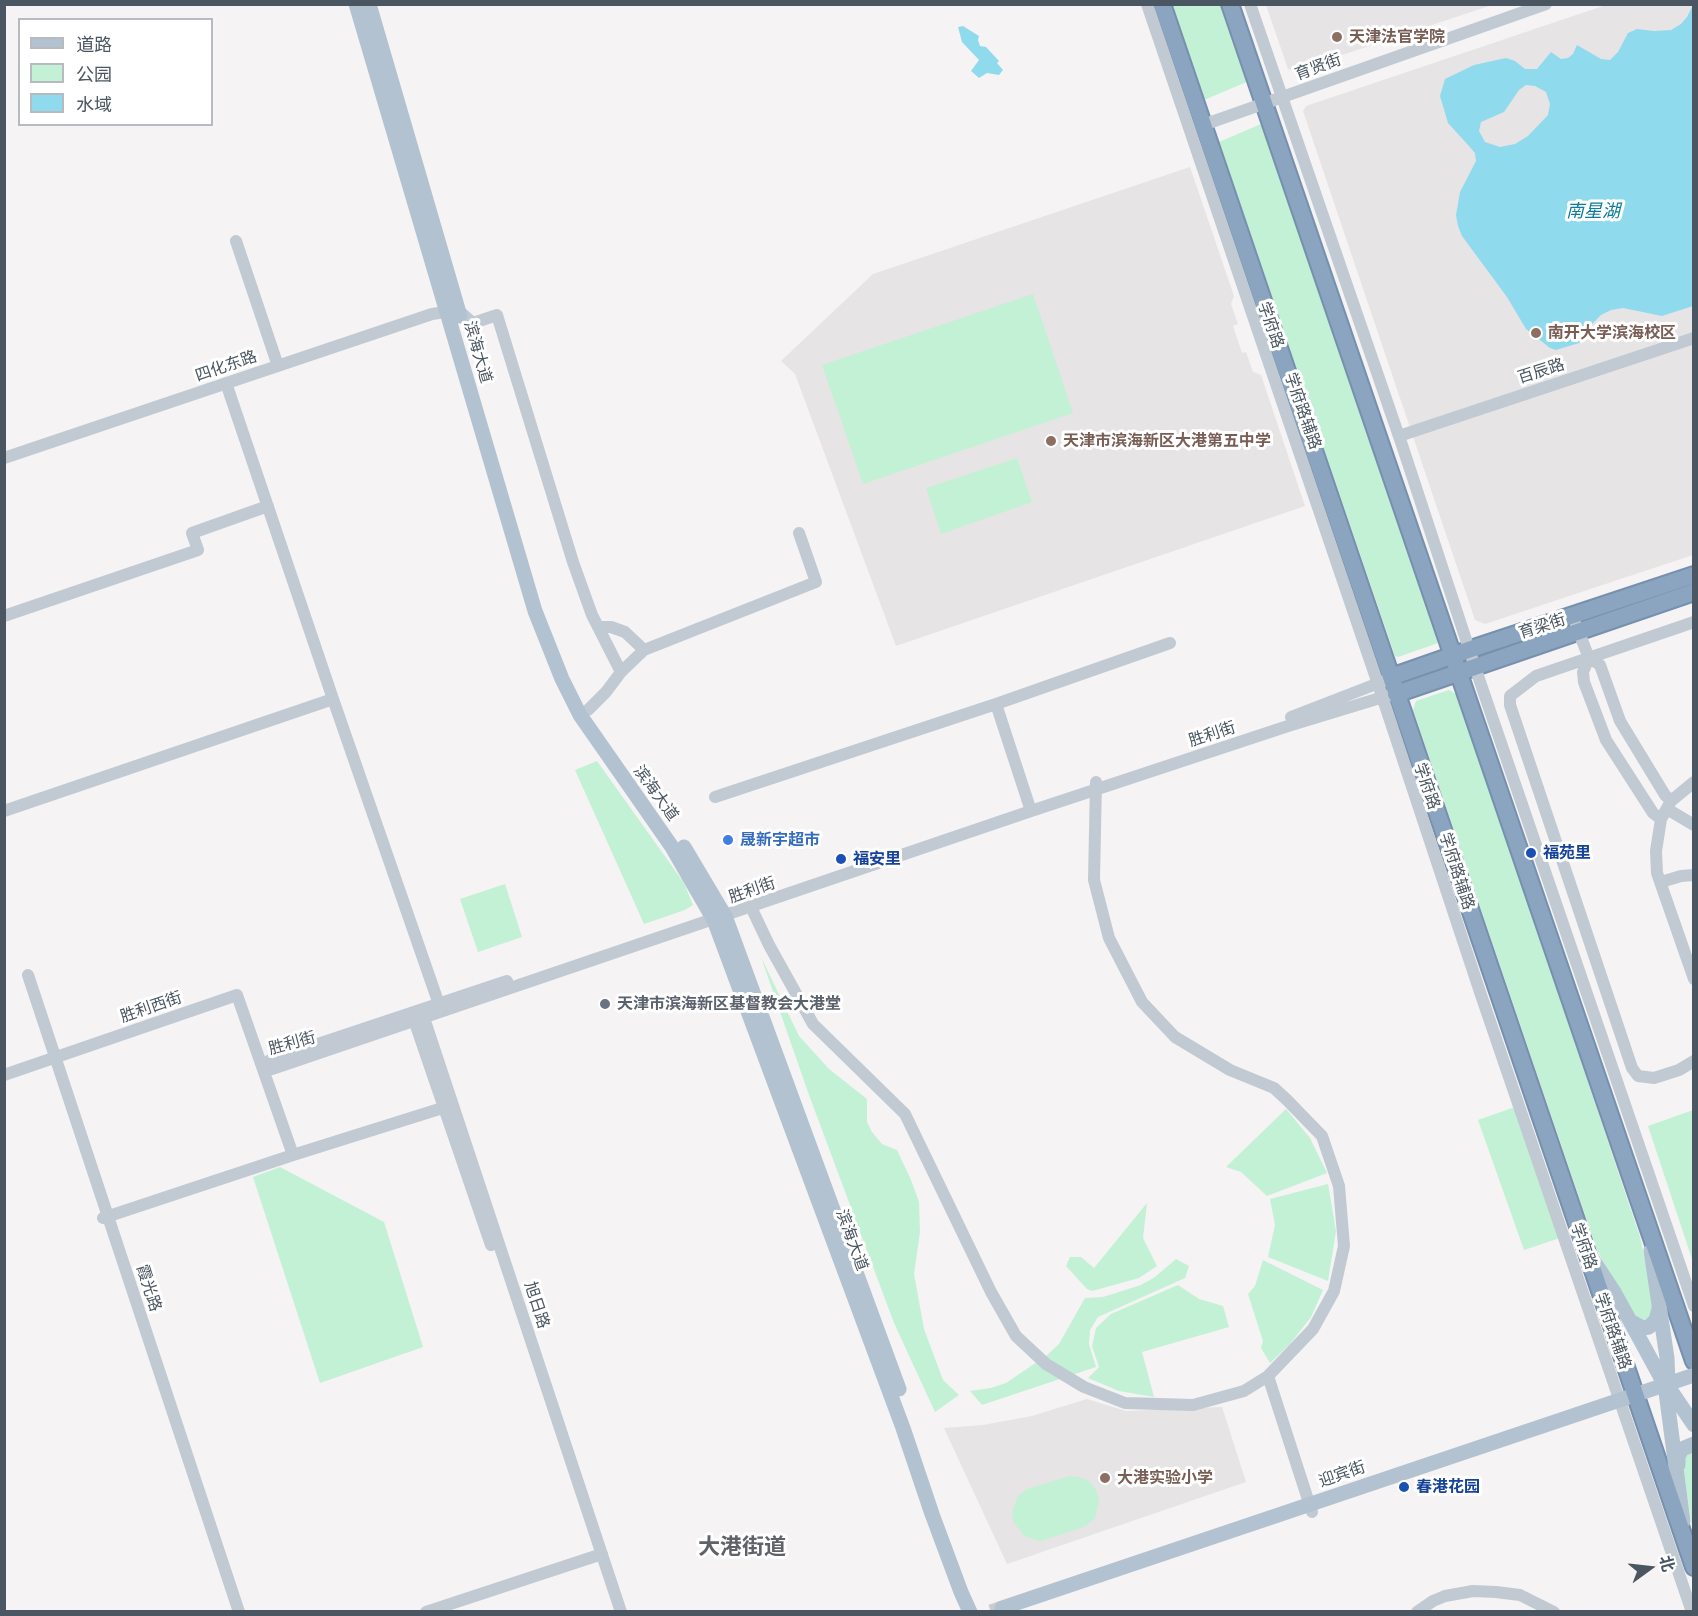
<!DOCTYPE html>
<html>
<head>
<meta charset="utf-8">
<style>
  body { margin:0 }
  #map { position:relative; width:1698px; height:1616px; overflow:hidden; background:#f5f3f3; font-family:Lato,"Noto Sans SC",sans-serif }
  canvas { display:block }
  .frame { position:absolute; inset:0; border:6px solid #4a5661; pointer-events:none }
  .legend { position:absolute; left:18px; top:18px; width:195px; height:108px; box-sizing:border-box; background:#fff; border:2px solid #b7bbc0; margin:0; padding:8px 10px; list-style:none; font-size:18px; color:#4a5661 }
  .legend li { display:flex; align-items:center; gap:12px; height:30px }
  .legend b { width:30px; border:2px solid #b7bbc0 }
  .north { position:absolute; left:1620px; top:1538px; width:60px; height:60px; -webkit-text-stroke:4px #fff; paint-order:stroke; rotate:75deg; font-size:16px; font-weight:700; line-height:24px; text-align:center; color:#4a5661 }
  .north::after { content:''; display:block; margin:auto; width:21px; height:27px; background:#4a5661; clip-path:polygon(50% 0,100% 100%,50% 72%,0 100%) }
</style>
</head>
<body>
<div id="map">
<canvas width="1698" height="1616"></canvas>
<div class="frame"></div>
<ul class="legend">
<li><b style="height:8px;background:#b3c2d1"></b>道路</li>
<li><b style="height:16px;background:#c3f1d5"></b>公园</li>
<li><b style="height:16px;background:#90daee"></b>水域</li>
</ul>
<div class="north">北</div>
</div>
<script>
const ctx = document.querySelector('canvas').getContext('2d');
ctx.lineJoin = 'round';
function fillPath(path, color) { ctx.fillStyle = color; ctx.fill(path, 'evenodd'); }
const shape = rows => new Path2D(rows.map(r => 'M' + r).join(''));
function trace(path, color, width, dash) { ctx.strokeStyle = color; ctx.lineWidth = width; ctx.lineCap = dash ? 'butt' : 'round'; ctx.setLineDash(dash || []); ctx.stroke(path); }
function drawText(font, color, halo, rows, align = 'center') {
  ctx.font = font + ' Lato,"Noto Sans SC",sans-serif'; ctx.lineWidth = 6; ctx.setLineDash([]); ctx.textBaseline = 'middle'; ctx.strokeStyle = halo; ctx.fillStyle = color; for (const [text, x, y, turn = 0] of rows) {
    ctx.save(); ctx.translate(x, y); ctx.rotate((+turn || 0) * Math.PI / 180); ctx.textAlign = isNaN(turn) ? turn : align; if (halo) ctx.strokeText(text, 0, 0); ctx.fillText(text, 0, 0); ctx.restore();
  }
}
fillPath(shape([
  [1266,5,1266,4,1492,5,1294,71,1288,69],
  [1606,5,1693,5,1693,555,1485,624,1475,620,1303,111,1306,106],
  [1190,167,1234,296,1231,304,1238,324,1233,326,1242,353,1246,352,1253,372,1261,375,1305,506,896,646,795,374,781,361,873,274],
  [1087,1399,1126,1411,1222,1407,1246,1482,1007,1564,944,1428,983,1425,1032,1416]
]), '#e6e4e5');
fillPath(shape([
  [1172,5,1223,5,1249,81,1204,100],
  [1261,124,1439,639,1438,643,1398,657,1395,656,1219,142],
  [1033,294,1073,413,863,484,822,365],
  [1017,458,1032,502,941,534,926,488],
  [1449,690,1458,695,1640,1237,1656,1311,1648,1324,1631,1317,1597,1250,1413,710,1416,701],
  [597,761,684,883,693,905,685,910,644,924,575,770],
  [505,884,522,937,478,952,460,899],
  [761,957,799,1036,829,1069,867,1099,867,1122,872,1132,882,1144,897,1150,911,1180,919,1202,920,1232,914,1274,924,1329,943,1380,959,1395,935,1412,894,1323,809,1095],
  [1515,1107,1560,1238,1524,1250,1478,1120],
  [1286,1109,1310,1138,1327,1173,1267,1196,1241,1172,1226,1167],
  [1693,1110,1694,1110,1693,1262,1648,1126],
  [280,1167,384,1222,423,1347,320,1383,253,1177],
  [1328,1184,1336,1231,1328,1281,1268,1257,1275,1225,1270,1199],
  [1147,1203,1143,1238,1157,1266,1139,1278,1092,1291,1087,1289,1066,1266,1070,1257,1081,1257,1094,1268],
  [1176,1259,1189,1266,1185,1278,1098,1317,1090,1330,1089,1344,1096,1367,982,1405,970,1391,991,1388,1006,1383,1046,1356,1059,1344,1085,1298,1103,1297,1141,1285,1155,1277],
  [1263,1260,1323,1290,1311,1317,1290,1344,1270,1363,1261,1348,1263,1341,1248,1294,1255,1286],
  [1178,1285,1199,1299,1223,1306,1229,1327,1142,1352,1154,1397,1119,1391,1088,1378,1099,1367,1092,1346,1096,1328,1111,1314],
  [1693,1450,1693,1533,1682,1460,1685,1455],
  [1070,1476,1083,1478,1090,1482,1096,1490,1099,1499,1095,1518,1084,1527,1041,1541,1024,1536,1013,1521,1012,1512,1018,1496,1027,1489]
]), '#c3f1d5');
fillPath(shape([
  [1693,5,1693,306,1662,316,1623,308,1611,310,1601,315,1591,325,1579,343,1556,350,1550,348,1526,329,1507,297,1462,236,1458,226,1456,215,1460,192,1476,161,1475,153,1469,146,1448,123,1440,96,1445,79,1474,65,1506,58,1515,61,1525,69,1537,69,1551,52,1561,59,1568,58,1573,54,1577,45,1601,59,1610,60,1618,52,1628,33,1637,29,1654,31,1671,30,1681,24,1687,17],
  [1526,85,1535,86,1546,92,1550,104,1548,115,1528,136,1515,144,1500,147,1485,142,1479,131,1481,122,1504,112,1519,90],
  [963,26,979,36,978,40,980,46,986,47,999,61,997,63,1003,70,999,75,987,73,979,78,971,71,979,60,962,42,958,27]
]), '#90daee');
trace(shape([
  [991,1612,1002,1608]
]), '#caccce', 15, [15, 8]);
const highway = shape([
  [1162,4,1694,1567],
  [1230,4,1694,1361],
  [1391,677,1477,647,1694,575],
  [1396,694,1694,592]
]);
trace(highway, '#7690ad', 20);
trace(shape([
  [1147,4,1378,684,1480,992,1692,1612],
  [1250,4,1403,448,1475,667,1694,1306],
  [1203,125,1546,4],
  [236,241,278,366],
  [1399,436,1694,338],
  [4,458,432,314,458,310,473,323,497,315,573,562,592,615,621,672],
  [4,616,198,550,192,533,268,506],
  [1694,622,1536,676,1510,696,1510,705,1632,1068,1638,1076,1654,1078,1679,1070,1694,1061],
  [1576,625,1589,658,1600,665,1620,721,1665,795,1671,801],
  [599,627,611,627,625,632,644,650],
  [1589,658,1583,672,1584,682,1606,740,1653,813,1661,819],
  [333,699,441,1010],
  [996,704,1031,811],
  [588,710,606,692,621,672,644,650,816,582,799,533],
  [1291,717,1384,681],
  [1694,782,1671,801,1661,819,1656,851,1657,873,1694,979],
  [715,797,996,704,1170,643],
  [1667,809,1694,825],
  [4,811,333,699,226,383],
  [1661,882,1681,876,1694,875],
  [751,907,769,945,813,1024,905,1114,991,1292,1016,1336,1046,1364,1084,1387,1125,1403,1193,1405,1244,1391,1268,1376,1313,1329,1334,1291,1344,1246,1339,1186,1322,1136,1287,1100,1274,1088,1230,1070,1175,1037,1142,1002,1109,938,1094,880,1096,782],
  [28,975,239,1612],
  [422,1012,621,1612],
  [412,1014,491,1245],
  [262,1066,272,1069,1031,811,1288,726,1390,695],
  [262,1066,270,1060,507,981],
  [4,1075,237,995,293,1155],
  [103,1218,293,1155,452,1105],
  [1268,1376,1312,1512],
  [426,1612,602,1554],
  [1417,1612,1433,1601,1445,1596,1473,1591,1496,1592,1520,1595,1554,1612]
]), '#c1cad2', 12);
trace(shape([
  [356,4,535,611,562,679,580,715,672,847,714,920,903,1428,932,1514,961,1592,970,1612],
  [369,4,460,316],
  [684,847,725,916,899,1389],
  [1651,1251,1667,1358,1668,1384,1671,1391,1694,1425],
  [1593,1260,1614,1292,1630,1321,1643,1328,1649,1327,1656,1320,1659,1309],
  [1630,1321,1660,1376,1666,1392,1683,1521],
  [1678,1465,1678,1456,1682,1449,1694,1444],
  [1002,1608,1694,1375]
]), '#b3c2d1', 15);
trace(highway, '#8ba5c1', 16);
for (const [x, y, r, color] of [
  [1337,37,6,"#8d6e63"],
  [1536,333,6,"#8d6e63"],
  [1051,441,6,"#8d6e63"],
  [728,840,6,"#3f7fe0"],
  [1531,853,6,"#1a4fb4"],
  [841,859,6,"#1a4fb4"],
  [605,1004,6,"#6b7280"],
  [1105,1478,6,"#8d6e63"],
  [1404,1487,6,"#1a4fb4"]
]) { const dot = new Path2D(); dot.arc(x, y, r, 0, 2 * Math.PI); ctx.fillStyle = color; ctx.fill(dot); trace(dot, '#fff', 2); }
drawText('bold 16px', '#785e54', '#fff', [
  ["天津法官学院",1349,37],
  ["南开大学滨海校区",1548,333],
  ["天津市滨海新区大港第五中学",1063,441],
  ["大港实验小学",1117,1478]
], 'left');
drawText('16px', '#4a5661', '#fff', [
  ["育贤街",1318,67,-20],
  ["学府路",1271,325,71],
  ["滨海大道",478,352,74],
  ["四化东路",226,366,-19],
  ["百辰路",1541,371,-18],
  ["学府路辅路",1303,411,71],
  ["育梁街",1542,626,-18],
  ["胜利街",1212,734,-18],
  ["学府路",1427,786,71],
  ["滨海大道",656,793,54],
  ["学府路辅路",1457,871,72],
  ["胜利街",752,890,-19],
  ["胜利西街",151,1007,-19],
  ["胜利街",292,1043,-15],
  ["滨海大道",852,1240,70],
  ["学府路",1584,1246,71],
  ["霞光路",149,1288,72],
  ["旭日路",537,1305,72],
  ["学府路辅路",1613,1331,71],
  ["迎宾街",1342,1474,-19]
]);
drawText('bold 16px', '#366cbe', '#fff', [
  ["晟新宇超市",740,840]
], 'left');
drawText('bold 16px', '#164399', '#fff', [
  ["福苑里",1543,853],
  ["福安里",853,859],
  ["春港花园",1416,1487]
], 'left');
drawText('bold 16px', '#5b616d', '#fff', [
  ["天津市滨海新区基督教会大港堂",617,1004]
], 'left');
drawText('italic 18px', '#0c7c9b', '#fff', [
  ["南星湖",1593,211]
]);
drawText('bold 22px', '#5f6368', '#fff', [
  ["大港街道",742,1547]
]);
</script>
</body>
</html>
